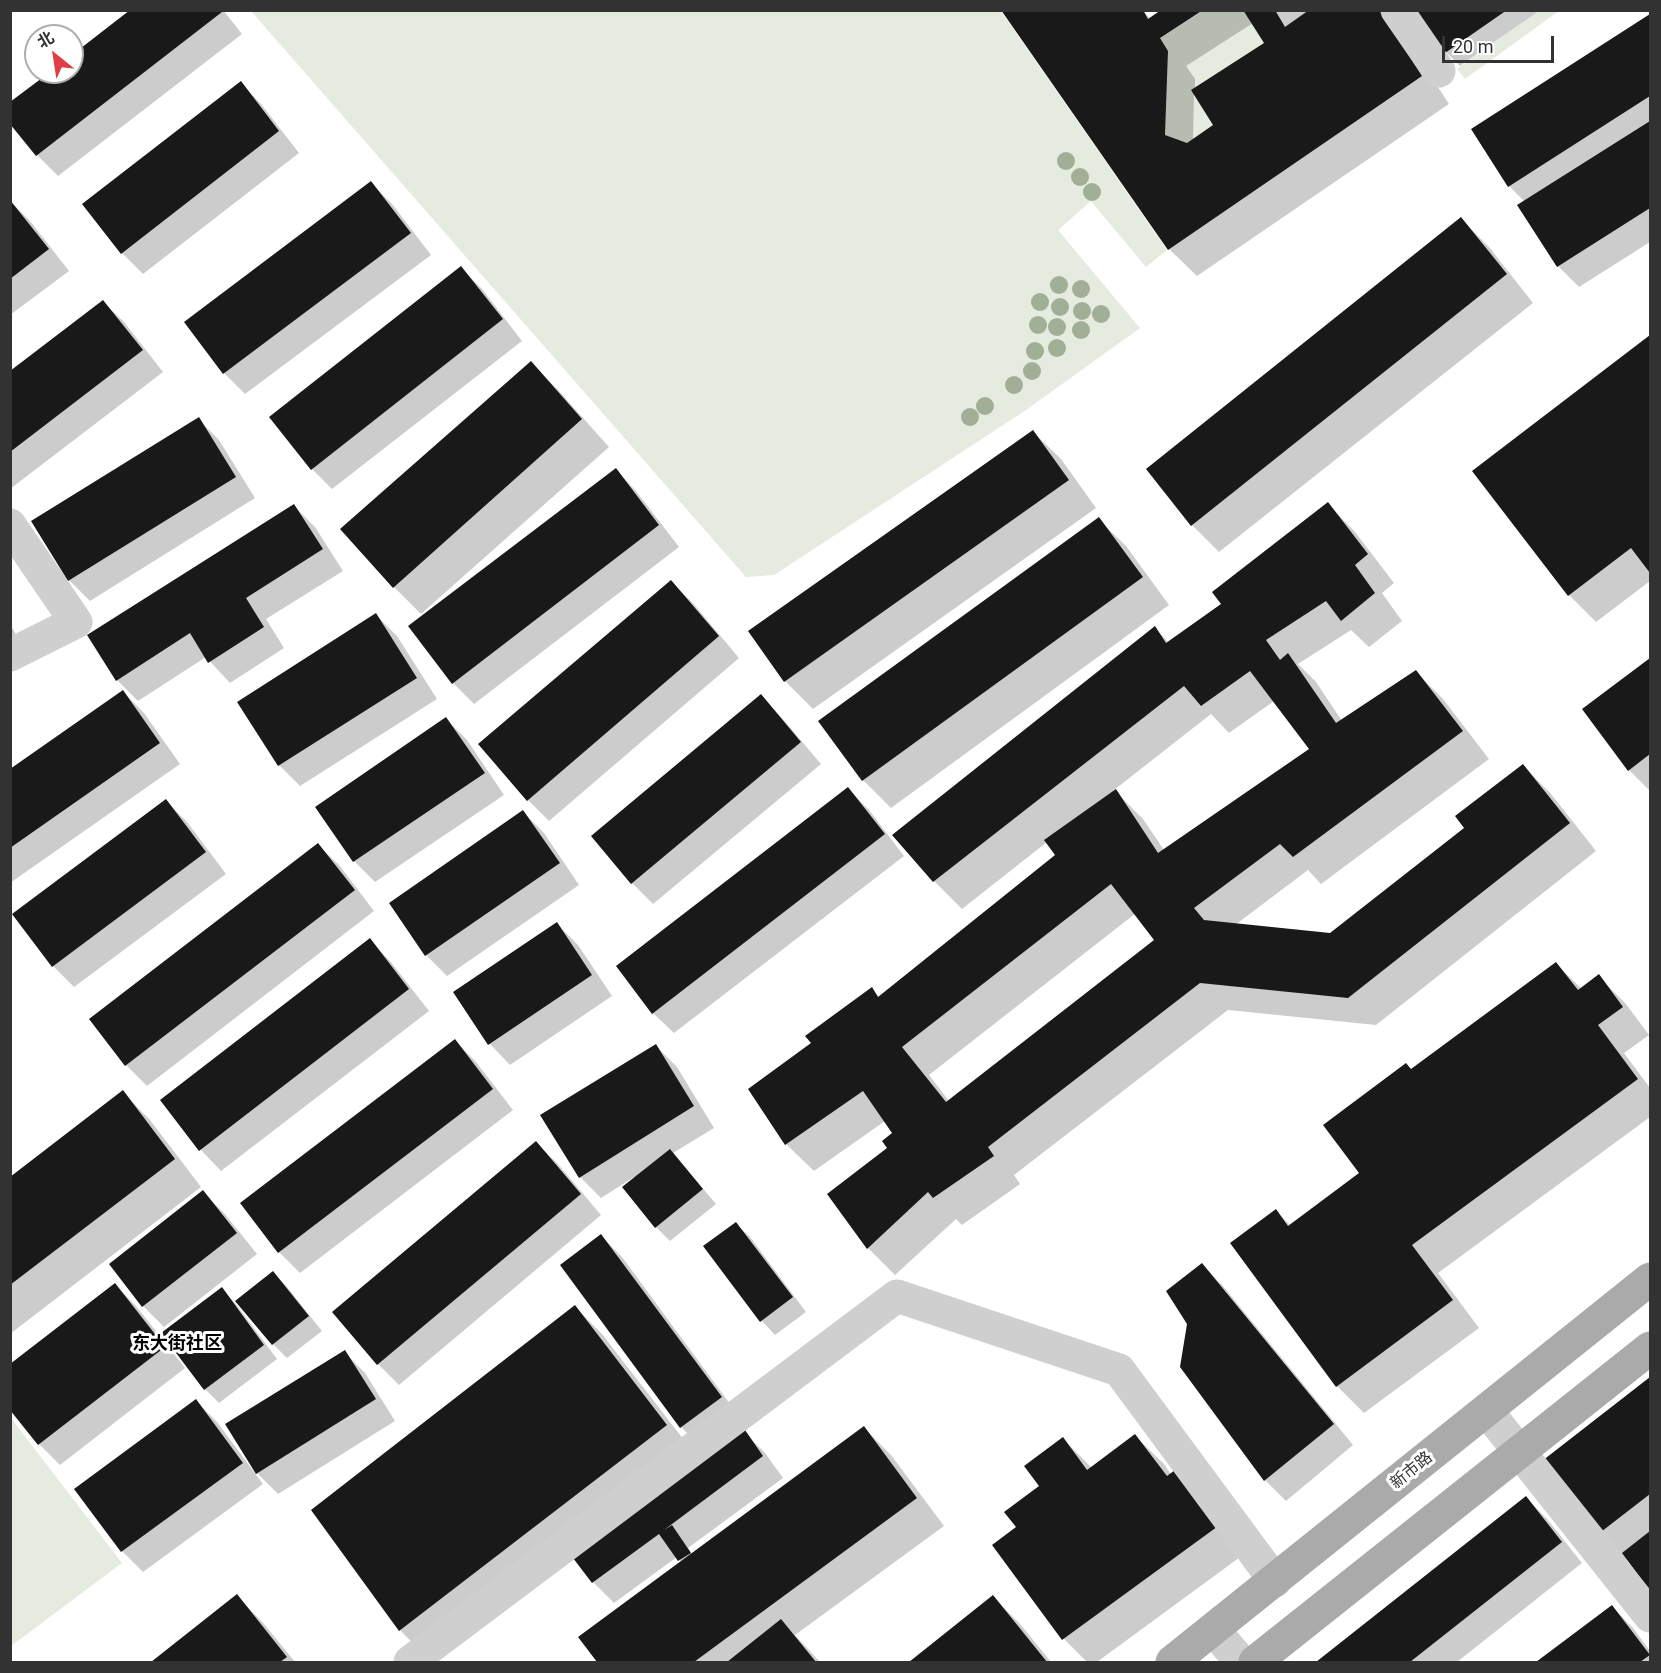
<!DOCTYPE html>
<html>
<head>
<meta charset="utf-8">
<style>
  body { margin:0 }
  #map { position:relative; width:1661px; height:1673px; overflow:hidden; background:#fff; font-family:Roboto,"Noto Sans SC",sans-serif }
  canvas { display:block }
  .frame { position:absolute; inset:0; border:12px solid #323232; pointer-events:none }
  .north { position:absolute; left:24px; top:24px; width:60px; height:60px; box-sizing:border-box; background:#fff; border:2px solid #adadad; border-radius:50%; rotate:330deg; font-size:16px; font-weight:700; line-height:24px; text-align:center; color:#323232 }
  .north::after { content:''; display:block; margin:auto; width:21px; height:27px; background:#df3e47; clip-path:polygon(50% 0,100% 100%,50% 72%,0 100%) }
  .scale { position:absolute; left:1442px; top:36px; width:112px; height:27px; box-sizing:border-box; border:3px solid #323232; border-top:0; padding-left:8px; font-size:18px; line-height:21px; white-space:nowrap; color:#323232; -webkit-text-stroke:4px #fff; paint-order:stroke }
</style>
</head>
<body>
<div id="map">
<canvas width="1661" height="1673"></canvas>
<div class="frame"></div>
<div class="north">北</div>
<div class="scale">20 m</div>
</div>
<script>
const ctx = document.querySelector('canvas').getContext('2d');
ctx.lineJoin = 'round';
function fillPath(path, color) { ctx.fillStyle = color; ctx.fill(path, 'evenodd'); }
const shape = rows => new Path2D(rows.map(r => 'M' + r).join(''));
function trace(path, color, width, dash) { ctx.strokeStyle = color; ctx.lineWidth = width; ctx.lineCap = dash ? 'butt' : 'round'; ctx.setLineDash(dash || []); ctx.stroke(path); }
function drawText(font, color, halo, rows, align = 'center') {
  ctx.font = font + ' Roboto,"Noto Sans SC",sans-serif'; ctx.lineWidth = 6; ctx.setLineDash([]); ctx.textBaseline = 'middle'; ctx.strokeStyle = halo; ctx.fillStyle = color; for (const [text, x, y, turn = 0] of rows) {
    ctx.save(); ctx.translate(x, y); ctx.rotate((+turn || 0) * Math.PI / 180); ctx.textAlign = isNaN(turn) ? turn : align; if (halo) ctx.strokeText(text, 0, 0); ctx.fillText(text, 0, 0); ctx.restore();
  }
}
fillPath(shape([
  [1243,10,1264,43,1191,90,1213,125,1187,143,1165,135,1168,51,1160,38,1203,11],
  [251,11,1001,11,1167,250,1146,267,1091,201,1058,230,1140,328,1026,410,774,575,746,577],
  [1538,11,1559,11,1465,79,1457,69],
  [11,1418,122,1563,11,1646]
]), '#e5ebde');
fillPath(shape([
  [132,10,223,10,242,34,58,176,37,155,10,122,52,72,72,72,72,57],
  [1142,10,1151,19,1164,10,1388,10,1449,104,1197,276,1169,249],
  [1253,23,1266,44,1195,89,1195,79,1186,66],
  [1194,93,1216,125,1193,140],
  [1417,10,1540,10,1460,66,1446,52],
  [1650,16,1650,242,1579,287,1558,266,1525,202,1509,186,1473,129],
  [240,83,261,104,299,153,143,274,122,253],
  [371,183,392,204,431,255,245,394,224,373,186,322],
  [10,201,30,221,69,271,10,315],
  [1461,219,1489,247,1533,303,1219,552,1192,525],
  [461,268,482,289,522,341,332,489,312,469],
  [103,302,124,322,163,372,10,489,10,373],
  [1650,337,1650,581,1596,622,1569,595,1474,471],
  [531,363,558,390,609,447,421,614,394,587],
  [198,419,219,440,255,498,90,601,69,580],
  [1033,432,1061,459,1096,508,813,709,785,681,751,631],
  [616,470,636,491,679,547,474,704,453,683,410,627],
  [1328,504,1355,532,1394,583,1382,593,1402,621,1369,647,1351,630,1298,664,1316,682,1342,721,1416,672,1443,699,1489,759,1321,884,1308,870,1235,925,1330,935,1466,828,1523,766,1551,794,1596,851,1376,1025,1228,1010,1014,1175,1020,1184,962,1225,956,1219,895,1275,868,1248,889,1148,894,1134,885,1121,814,1171,786,1144,813,1044,872,989,880,998,1057,855,1047,842,962,909,934,881,894,835,1155,628,1169,643,1223,604],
  [1274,701,1311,749,1164,850,1143,819,1114,790,1211,714,1229,733],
  [1136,913,1156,940,949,1101,929,1075],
  [294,506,315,527,343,571,266,619,284,648,230,683,206,657,138,701,117,680],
  [1098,519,1126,546,1169,605,891,808,863,780,820,721],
  [671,582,692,602,739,658,549,821,528,800],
  [376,615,397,636,437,699,300,786,279,765],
  [10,624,21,643,10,649],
  [1650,660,1650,791,1629,770,1584,710],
  [123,692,144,713,180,764,10,883,10,771],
  [761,696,781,717,821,764,653,904,632,883,593,836],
  [446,719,467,740,504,795,375,882,354,861,317,807],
  [848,789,869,810,904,856,674,1033,653,1013],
  [166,801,187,822,226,874,74,987,53,966,14,914],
  [523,812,544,833,579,885,447,976,426,955,391,904],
  [318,845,339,865,374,911,147,1086,126,1065,91,1020],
  [557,924,578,945,612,996,510,1065,490,1044,455,993],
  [369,940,390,961,429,1011,221,1171,201,1150,162,1100],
  [1556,964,1582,989,1598,976,1626,1004,1649,1035,1624,1053,1650,1088,1650,1117,1438,1273,1479,1328,1364,1413,1337,1386,1276,1211,1291,1226,1361,1174],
  [455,1041,476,1062,513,1110,300,1273,279,1252],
  [656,1046,677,1067,714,1128,673,1153,716,1204,670,1241,656,1227,634,1177,601,1198,580,1177],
  [122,1092,150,1120,201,1187,10,1334,10,1179],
  [536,1143,557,1163,601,1215,399,1385,378,1364],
  [203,1192,224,1213,257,1254,164,1327,143,1306,111,1265],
  [736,1224,750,1237,806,1312,775,1335,762,1321,705,1247],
  [601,1236,622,1257,741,1419,702,1448,681,1427],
  [1202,1265,1223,1286,1353,1445,1286,1501,1265,1480,1182,1366],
  [273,1273,287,1287,322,1331,287,1358,273,1344,237,1301],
  [115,1285,136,1306,185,1368,60,1465,39,1444],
  [221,1289,235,1303,277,1359,219,1403,205,1389,163,1334],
  [575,1307,602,1334,694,1453,427,1658,400,1630,313,1511],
  [344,1352,365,1373,395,1421,278,1494,257,1473],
  [1650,1379,1650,1588,1628,1559,1625,1561,1544,1461],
  [196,1401,217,1422,263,1484,143,1572,122,1551],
  [864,1428,891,1455,944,1526,795,1635,820,1662,599,1662,580,1637,681,1562,677,1557,614,1603,593,1582,744,1432,765,1453,783,1478,688,1548,692,1554],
  [1135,1436,1163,1463,1171,1474,1251,1549,1097,1662,1087,1662,1064,1639,994,1545,1018,1528,1041,1486,1063,1439,1092,1468],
  [1526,1498,1547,1519,1582,1563,1457,1662,1319,1662],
  [237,1596,264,1624,295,1662,153,1662],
  [993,1597,1020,1624,1051,1662,912,1662],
  [1612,1607,1633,1628,1650,1651,1650,1662,1539,1662]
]), '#0003');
fillPath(shape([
  [130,10,221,10,222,12,36,156,10,124,10,102,50,72,72,72,72,55],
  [1001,10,1143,10,1148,19,1161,10,1203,10,1160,38,1168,51,1165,135,1187,143,1213,125,1191,90,1264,43,1243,10,1275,10,1285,27,1309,10,1380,10,1422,76,1168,250],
  [1415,10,1507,10,1445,53],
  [1650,14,1650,96,1508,187,1471,129],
  [241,81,279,131,121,254,82,204],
  [1650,121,1650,208,1557,267,1517,205],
  [371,181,411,233,223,374,184,322],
  [10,200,49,249,10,279],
  [1461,217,1507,274,1191,526,1146,469],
  [461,266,503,319,311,470,269,417],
  [103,300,143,350,10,452,10,371],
  [1650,335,1650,573,1631,548,1568,596,1472,471],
  [531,361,582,419,393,588,340,529],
  [199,417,236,477,68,581,31,521],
  [1033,430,1069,480,784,682,748,631],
  [616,468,659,525,452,684,408,626],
  [1328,502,1368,554,1355,565,1375,593,1341,621,1326,601,1266,640,1280,660,1288,653,1336,723,1416,670,1463,731,1293,857,1280,844,1194,908,1204,920,1330,933,1464,828,1455,816,1523,764,1570,823,1348,998,1200,983,988,1147,994,1156,933,1198,928,1192,867,1249,827,1194,887,1148,882,1141,892,1133,863,1091,785,1145,748,1089,811,1043,805,1036,872,987,878,997,1055,855,1044,840,1116,789,1158,853,1309,749,1250,671,1201,706,1184,686,933,882,892,835,1155,626,1166,643,1221,604,1212,592],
  [1111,884,1154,940,946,1102,902,1047],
  [294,504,323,549,246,598,264,627,208,663,190,633,116,681,87,635],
  [1099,517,1143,577,862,781,818,721],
  [671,580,719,636,527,801,478,744],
  [376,613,417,678,278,766,237,702],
  [1650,658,1650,754,1628,771,1582,709],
  [123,690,160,743,10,848,10,769],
  [761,694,801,742,631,884,591,836],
  [446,717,485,773,353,862,315,807],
  [848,787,885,834,652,1014,616,966],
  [166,799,206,852,52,967,12,914],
  [523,810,560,863,425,956,389,903],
  [318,843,355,890,125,1066,89,1019],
  [557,922,592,975,488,1045,453,992],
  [370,938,409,989,199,1151,160,1100],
  [1556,962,1578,990,1599,974,1623,1007,1598,1025,1638,1079,1412,1245,1453,1300,1336,1387,1230,1243,1276,1209,1288,1226,1359,1173,1323,1125,1406,1063,1411,1069],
  [455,1039,493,1089,278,1253,240,1203],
  [656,1044,694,1106,579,1178,540,1115],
  [123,1090,175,1159,10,1285,10,1177],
  [536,1141,581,1194,377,1365,332,1312],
  [670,1149,703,1189,655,1228,622,1187],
  [203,1190,237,1233,142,1307,109,1264],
  [736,1222,793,1297,760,1322,703,1246],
  [601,1234,722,1397,680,1428,560,1265],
  [1202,1263,1334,1424,1264,1481,1180,1367,1187,1324,1166,1291],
  [273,1271,309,1316,272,1345,235,1301],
  [115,1283,165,1347,38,1445,10,1410,10,1364],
  [222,1287,264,1345,204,1390,161,1333],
  [575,1305,667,1425,399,1631,311,1510],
  [345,1350,376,1399,256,1474,225,1424],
  [1650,1377,1650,1494,1597,1535,1542,1461],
  [196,1399,243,1463,121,1552,74,1489],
  [864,1426,917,1498,694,1662,597,1662,578,1637],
  [745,1430,763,1456,664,1530,672,1525,691,1553,678,1561,659,1534,592,1583,573,1558],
  [1135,1434,1167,1476,1183,1464,1225,1521,1062,1640,992,1545,1016,1527,1004,1512,1039,1486,1024,1466,1063,1437,1087,1470],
  [1526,1496,1562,1542,1410,1662,1316,1662],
  [1650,1531,1650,1591,1622,1553],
  [237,1594,287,1657,280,1662,151,1662],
  [993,1595,1047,1662,909,1662],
  [1612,1605,1650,1655,1640,1662,1536,1662],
  [781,1619,816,1662,727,1662]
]), '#191919');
trace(shape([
  [1397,10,1439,71],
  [10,525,76,622,10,655],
  [1487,1411,1650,1616],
  [1214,1630,1241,1662],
  [410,1662,897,1296,1119,1370,1275,1581]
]), '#cfcfcf', 33);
trace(shape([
  [1172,1662,1650,1279],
  [1255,1662,1650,1348]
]), '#aaa', 33);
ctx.fillStyle = '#a1af96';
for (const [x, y] of [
  [1066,161],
  [1080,177],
  [1092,192],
  [1059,285],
  [1081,289],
  [1040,302],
  [1060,307],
  [1082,311],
  [1101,314],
  [1038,325],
  [1057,327],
  [1081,330],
  [1057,348],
  [1035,351],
  [1032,371],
  [1014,385],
  [985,406],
  [970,417]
]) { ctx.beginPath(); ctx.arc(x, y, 9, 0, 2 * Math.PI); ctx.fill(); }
drawText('16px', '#323232', '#fff', [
  ["新市路",1412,1471,-39]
]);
drawText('bold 18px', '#000', '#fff', [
  ["东大街社区",177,1344]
]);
</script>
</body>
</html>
